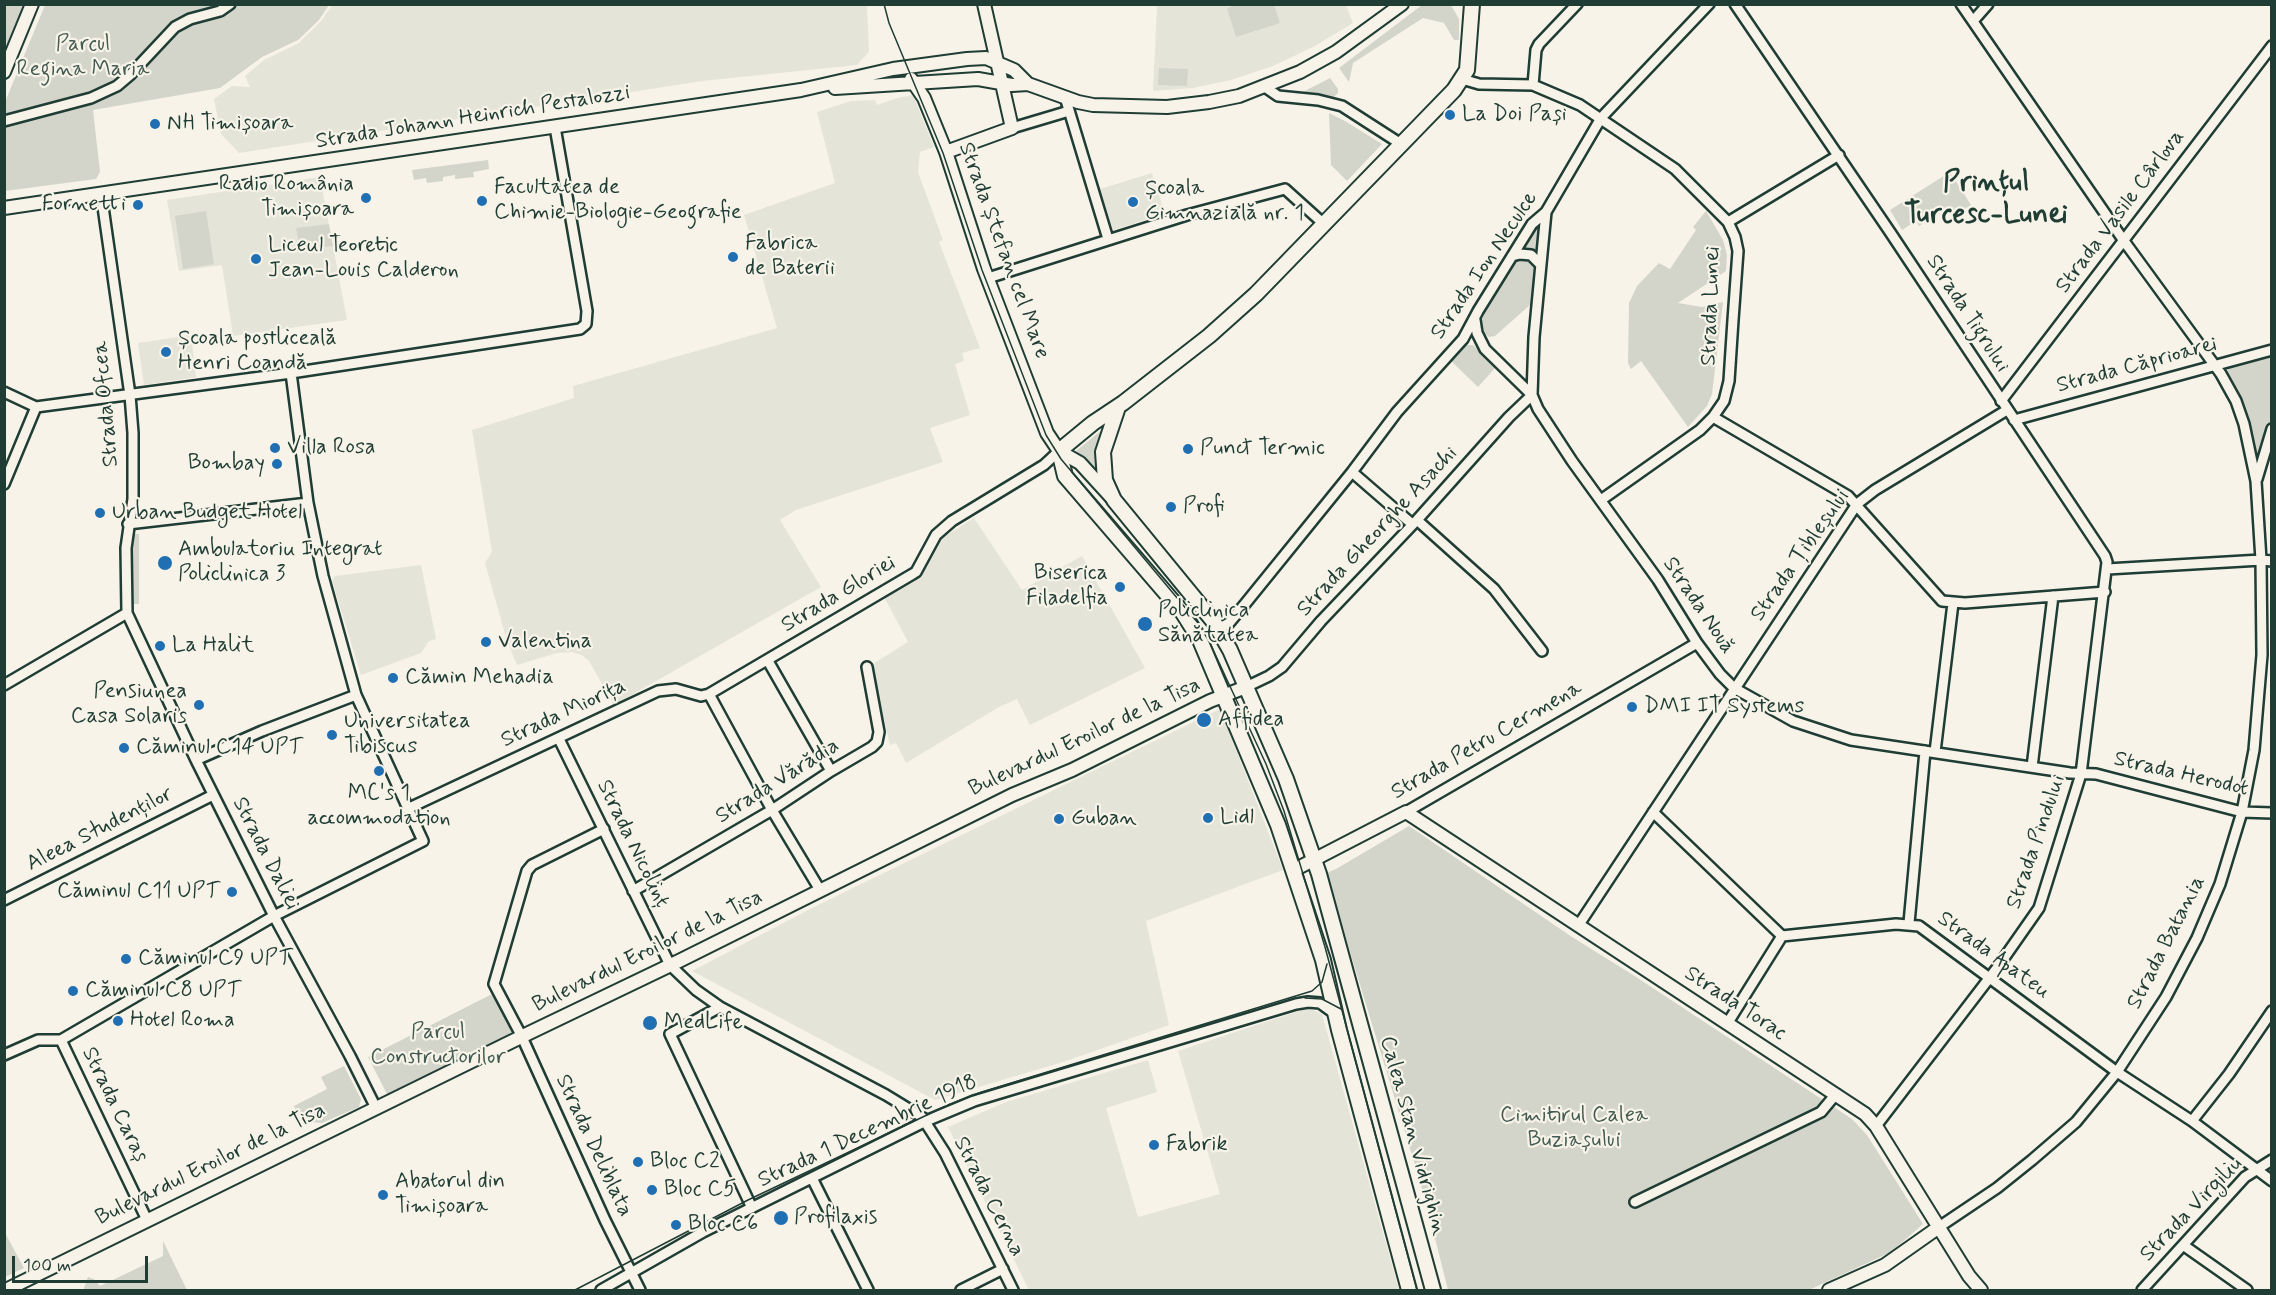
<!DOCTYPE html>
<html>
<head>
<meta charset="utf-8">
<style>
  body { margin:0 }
  #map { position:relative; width:2276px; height:1295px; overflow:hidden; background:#f7f3e8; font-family:Mynerve,sans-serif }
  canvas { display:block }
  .frame { position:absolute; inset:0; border:6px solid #1f3d34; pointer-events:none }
  .scale { position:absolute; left:12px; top:1256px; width:136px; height:27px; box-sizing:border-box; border:3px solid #1f3d34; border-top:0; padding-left:8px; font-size:18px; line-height:21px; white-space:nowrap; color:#1f3d34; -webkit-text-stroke:4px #f7f3e8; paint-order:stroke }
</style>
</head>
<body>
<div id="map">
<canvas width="2276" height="1295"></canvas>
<div class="frame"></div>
<div class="scale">100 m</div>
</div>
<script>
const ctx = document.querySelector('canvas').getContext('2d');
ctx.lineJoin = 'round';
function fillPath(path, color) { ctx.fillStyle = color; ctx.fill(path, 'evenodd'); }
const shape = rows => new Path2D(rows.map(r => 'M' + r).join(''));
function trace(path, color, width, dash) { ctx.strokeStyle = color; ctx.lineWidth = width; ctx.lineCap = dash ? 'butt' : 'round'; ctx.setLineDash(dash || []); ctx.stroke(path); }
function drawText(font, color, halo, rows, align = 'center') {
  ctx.font = font + ' Mynerve,sans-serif'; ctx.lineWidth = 4.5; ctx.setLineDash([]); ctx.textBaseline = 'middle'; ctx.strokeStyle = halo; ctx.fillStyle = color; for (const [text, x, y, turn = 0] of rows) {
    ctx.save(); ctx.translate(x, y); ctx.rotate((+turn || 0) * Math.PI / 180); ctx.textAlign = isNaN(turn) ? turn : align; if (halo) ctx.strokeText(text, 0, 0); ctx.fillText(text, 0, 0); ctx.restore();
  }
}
fillPath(shape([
  [332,5,867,5,869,52,857,65,702,81,239,153,221,134,214,99,232,86,250,87,245,76,264,60,299,43,322,20],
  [1157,5,1346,5,1353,23,1315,46,1273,66,1231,80,1193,88,1153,91],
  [913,95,934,147,920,152,918,172,943,240,939,242,980,348,962,353,964,361,955,364,970,415,930,428,943,462,796,510,780,520,821,587,614,705,589,661,582,655,571,652,557,653,517,665,507,641,485,563,492,552,472,430,574,398,573,386,777,328,744,215,835,183,817,112,851,101,875,100,877,105,897,98],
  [1152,173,1165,214,1113,230,1100,189],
  [320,177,347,320,233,336,222,265,179,271,167,200],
  [191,335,196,377,144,385,138,343],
  [974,518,1022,590,1082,556,1145,668,1030,725,1017,699,999,707,906,763,896,743,890,745,871,665,908,642,884,597,921,574,939,540],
  [421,565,436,639,429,641,421,653,361,675,332,581,335,576],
  [1220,709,1283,870,1146,921,1169,1025,1063,1062,935,1100,692,971,810,909],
  [1308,1008,1322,1014,1399,1290,1029,1290,948,1127,1006,1102,1148,1060,1157,1092,1106,1108,1138,1217,1220,1194,1178,1051]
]), '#e5e4d9');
fillPath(shape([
  [5,5,26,5,5,57],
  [45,5,329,5,319,20,298,40,262,57,220,88,93,110,100,172,96,179,5,191,5,102],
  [1236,5,1274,5,1280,23,1236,37,1227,8],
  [1422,5,1451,5,1459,19,1459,40,1454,40,1444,23,1423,18,1353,63,1349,82,1339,68],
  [1159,68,1188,69,1187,86,1158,85],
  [1330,78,1338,89,1338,93,1333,98,1299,94],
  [1329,113,1345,121,1382,144,1347,181,1331,165],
  [488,160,489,169,473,172,474,177,455,179,455,175,443,177,443,181,427,183,426,178,414,180,412,170],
  [1950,172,1971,205,1956,215,1950,207,1919,226,1916,221,1902,230,1890,210],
  [206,211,214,264,183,269,175,216],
  [1706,211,1723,240,1727,255,1726,271,1678,303,1702,307,1723,302,1712,394,1707,406,1688,427,1641,361,1631,369,1628,363,1629,303,1637,286,1659,263,1670,269,1696,230,1693,227],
  [329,224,333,246,300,249,296,228],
  [1535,227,1540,229,1531,304,1495,336,1489,337,1485,334,1481,324,1482,314],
  [1466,345,1473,345,1496,367,1478,387,1451,361],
  [2271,354,2271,421,2259,464,2257,464,2242,406,2227,372,2230,366],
  [1103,429,1100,443,1098,474,1076,451],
  [130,534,139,534,139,604,130,604],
  [1409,826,1572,937,1630,973,1852,1119,1867,1135,1923,1224,1891,1252,1809,1290,1448,1290,1425,1198,1326,873,1336,869],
  [496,992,513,1028,509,1035,388,1096,368,1057],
  [344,1066,361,1099,359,1107,322,1123,311,1122,298,1114,294,1106,327,1089,321,1077],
  [4,1231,24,1268,5,1277,4,1277],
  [163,1241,187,1290,85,1290,84,1288,88,1277,94,1279,100,1286,163,1256]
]), '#d3d5ca');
const street = shape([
  [1735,4,1890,232,2105,556,2107,562,2081,774,2039,908,1997,968,1876,1126],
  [1973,21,1988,4],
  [1462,79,1479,84,1533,85,1580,105,1675,169,1728,222,1735,237,1738,251,1733,320,1729,381,1724,401,1713,417,1700,430,1601,500],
  [1533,85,1536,50,1539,44,1577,4],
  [1265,87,1278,96,1318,100,1342,106,1401,144],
  [1065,97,1108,239],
  [4,121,91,98,117,86,130,75,175,27,190,19,220,11,230,4],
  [1012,128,1069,111],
  [101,193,130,395,133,433,133,499,126,548,127,613,196,760,274,916,350,1056,376,1108],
  [1546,212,1534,337,1532,395,1538,409,1572,461,1658,580,1697,643,1720,674,1734,688,1793,721,1851,740,2070,773,2096,774,2242,812,2272,813],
  [1728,222,1839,155],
  [1512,256,1520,254,1531,255,1540,264],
  [988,278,1187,215,1285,189,1325,225],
  [1475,320,1477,333,1485,349,1532,395],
  [4,392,36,407,291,373,580,329,586,324,587,311,555,127],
  [2001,401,2272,46],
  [1713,417,1848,496,1942,601,1965,603,2105,592],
  [2014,420,2272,350],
  [1352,472,1412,524],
  [2257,479,2272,429],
  [4,484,36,407],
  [1417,520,1494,589,1542,651],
  [128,524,308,503],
  [2107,569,2261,560,2272,561],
  [1218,629,1229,623,1245,604,1352,472,1397,412,1463,339,1478,311,1532,224,1546,212,1601,118,1709,4],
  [768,661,831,771],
  [4,685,127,613],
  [1246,687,1269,676,1282,667,1321,621,1417,520,1509,417,1532,395],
  [709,694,772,810,820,890],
  [559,739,670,965,696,990,720,1007,886,1095,922,1117,945,1153,1013,1290],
  [1935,752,1953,603],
  [196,760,262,731,356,695],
  [2032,767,2053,596],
  [407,809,658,691,676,689,701,696,709,694,911,575,916,572,936,535,952,521,1044,465,1059,451],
  [1406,812,1697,643],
  [1653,812,1782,936,1896,924,1919,926,2117,1072,2192,1121,2272,1181],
  [604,829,532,865,527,871,494,984,522,1037,605,1220,640,1290],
  [633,891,772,810,831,771,872,747,877,742,879,732,867,667],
  [4,900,213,795],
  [1909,923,1925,751],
  [1578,926,1857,504,1875,490,2007,410],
  [720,1007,670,1034,752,1208],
  [1727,1024,1782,936],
  [61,1040,147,1220],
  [4,1055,38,1040,61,1040,274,916,423,841,356,695,323,576,308,503,291,373],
  [2192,1121,2229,1074,2272,1011],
  [812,1178,868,1290],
  [1635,1202,1821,1112,1836,1094],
  [1939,1227,1997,1188,2032,1160,2076,1122,2117,1072,2166,997,2197,938,2220,884,2242,812,2254,750,2262,655,2261,560,2256,481,2244,424,2236,401,2221,374,2124,241,1961,4],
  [2183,1245,2247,1290],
  [601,1290,703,1232,926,1121,974,1101,1296,1004,1308,1002,1320,1003,1334,1013],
  [961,1290,1003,1269],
  [2142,1290,2245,1177,2272,1160]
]);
const secondary = shape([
  [4,72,32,4],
  [911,79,924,98,946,152,984,269,1047,433,1059,451,1080,463,1111,497],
  [835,88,978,79,1012,85,1028,84,1078,102,1093,105,1167,107,1209,102,1239,96,1300,72,1336,52,1402,4],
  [946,152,1012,128,984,4],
  [4,208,801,90,893,69,967,59,986,58,1014,70,1028,84],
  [1294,870,1406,812,1865,1114,1876,1126,1969,1276,1981,1290],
  [6,1290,529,1033,679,961,1012,795,1072,770,1210,701,1246,687],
  [1829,1290,1885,1265,1939,1227]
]);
const primary = shape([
  [1118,407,1103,452,1105,480,1114,500,1214,622,1230,650,1286,779,1319,874,1433,1290],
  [1409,1290,1339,1030,1323,960,1278,825,1200,640,1183,613,1065,476,1059,451,1093,423,1123,403,1209,336,1256,294,1454,90,1467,70,1472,4]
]);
trace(street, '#1f3d34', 14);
trace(secondary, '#1f3d34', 16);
trace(primary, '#1f3d34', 18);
trace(street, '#f7f3e8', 9);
trace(secondary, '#f7f3e8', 12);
trace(primary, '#f7f3e8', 14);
trace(shape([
  [884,4,889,23,943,153,982,270,1046,435,1061,459,1198,623,1209,641,1266,764,1284,811,1325,947,1417,1290],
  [1305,998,1322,999,1341,1009],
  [575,1290,748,1200,948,1105,982,1092,1312,991,1322,982,1327,964]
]), '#1f3d34', 1.5);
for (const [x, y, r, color] of [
  [1450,115,6,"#1f6fb2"],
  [155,124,6,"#1f6fb2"],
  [366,198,6,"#1f6fb2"],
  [482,201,6,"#1f6fb2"],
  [1133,202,6,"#1f6fb2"],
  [138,205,6,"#1f6fb2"],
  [733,257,6,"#1f6fb2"],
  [256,259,6,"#1f6fb2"],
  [166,352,6,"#1f6fb2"],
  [275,448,6,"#1f6fb2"],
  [1188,449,6,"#1f6fb2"],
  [277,464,6,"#1f6fb2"],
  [1171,507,6,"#1f6fb2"],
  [100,513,6,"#1f6fb2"],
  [165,563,8,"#1f6fb2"],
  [1120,587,6,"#1f6fb2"],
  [1145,624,8,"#1f6fb2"],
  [486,642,6,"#1f6fb2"],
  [160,646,6,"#1f6fb2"],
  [393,678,6,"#1f6fb2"],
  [199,705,6,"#1f6fb2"],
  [1632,707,6,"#1f6fb2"],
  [1204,720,8,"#1f6fb2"],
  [332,735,6,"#1f6fb2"],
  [124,748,6,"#1f6fb2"],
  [379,771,6,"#1f6fb2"],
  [1208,818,6,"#1f6fb2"],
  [1059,819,6,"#1f6fb2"],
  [232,892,6,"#1f6fb2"],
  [126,959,6,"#1f6fb2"],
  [73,991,6,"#1f6fb2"],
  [118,1021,6,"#1f6fb2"],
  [650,1023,8,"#1f6fb2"],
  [1154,1145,6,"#1f6fb2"],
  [638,1162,6,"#1f6fb2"],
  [652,1190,6,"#1f6fb2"],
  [383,1195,6,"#1f6fb2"],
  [781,1218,8,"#1f6fb2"],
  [676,1225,6,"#1f6fb2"]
]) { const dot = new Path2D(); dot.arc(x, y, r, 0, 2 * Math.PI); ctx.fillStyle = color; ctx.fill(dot); trace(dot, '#f7f3e8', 2); }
drawText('22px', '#435b52', '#f7f3e8', [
  ["Parcul",83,45],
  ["Regina Maria",83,70],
  ["Parcul",438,1033],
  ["Constructorilor",438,1058],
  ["Cimitirul Calea",1574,1116],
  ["Buziașului",1574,1141]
]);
drawText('22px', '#1f3d34', '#f7f3e8', [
  ["La Doi Pași",1462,115],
  ["NH Timișoara",167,124],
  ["Radio România",354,185,"right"],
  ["Timișoara",354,210,"right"],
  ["Facultatea de",494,188],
  ["Chimie-Biologie-Geografie",494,213],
  ["Școala",1145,189],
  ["Gimnazială nr. 1",1145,214],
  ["Fornetti",126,205,"right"],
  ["Fabrica",745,244],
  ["de Baterii",745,269],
  ["Liceul Teoretic",268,246],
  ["Jean-Louis Calderon",268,271],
  ["Școala postliceală",178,339],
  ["Henri Coandă",178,364],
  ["Villa Rosa",287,448],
  ["Punct Termic",1200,449],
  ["Bombay",265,464,"right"],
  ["Profi",1183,507],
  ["Urban Budget Hotel",112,513],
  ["Ambulatoriu Integrat",178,550],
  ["Policlinica 3",178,575],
  ["Biserica",1108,574,"right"],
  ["Filadelfia",1108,599,"right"],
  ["Policlinica",1158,611],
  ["Sănătatea",1158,636],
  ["Valentina",498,642],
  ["La Halit",172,646],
  ["Cămin Mehadia",405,678],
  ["Pensiunea",187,692,"right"],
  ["Casa Solaris",187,717,"right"],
  ["DMI IT Systems",1644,707],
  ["Affidea",1218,720],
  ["Universitatea",344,722],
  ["Tibiscus",344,747],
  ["Căminul C14 UPT",136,748],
  ["MC's 1",379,794,"center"],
  ["accommodation",379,819,"center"],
  ["Lidl",1220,818],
  ["Guban",1071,819],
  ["Căminul C11 UPT",220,892,"right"],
  ["Căminul C9 UPT",138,959],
  ["Căminul C8 UPT",85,991],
  ["Hotel Roma",130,1021],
  ["MedLife",664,1023],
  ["Fabrik",1166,1145],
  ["Bloc C2",650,1162],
  ["Abatorul din",395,1182],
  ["Timișoara",395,1207],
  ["Bloc C5",664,1190],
  ["Profilaxis",794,1218],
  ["Bloc C6",688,1225]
], 'left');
drawText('22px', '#1f3d34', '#f7f3e8', [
  ["Strada Johann Heinrich Pestalozzi",473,118,-9],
  ["Strada Vasile Cârlova",2121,212,-53],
  ["Strada Ștefan cel Mare",1003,251,70],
  ["Strada Ion Neculce",1485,266,-56],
  ["Strada Lunei",1712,306,-88],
  ["Strada Tigrului",1967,314,57],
  ["Strada Căprioarei",2137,366,-15],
  ["Strada Ofcea",107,404,-95],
  ["Strada Gheorghe Asachi",1378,532,-47],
  ["Strada Țibleșului",1801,556,-55],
  ["Strada Gloriei",839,595,-31],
  ["Strada Nouă",1698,606,56],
  ["Strada Miorița",564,714,-25],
  ["Bulevardul Eroilor de la Tisa",1085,738,-25],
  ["Strada Petru Cermena",1487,741,-30],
  ["Strada Herodot",2181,775,13],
  ["Strada Vărădia",778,782,-32],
  ["Aleea Studenților",100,830,-27],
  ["Strada Pindului",2037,842,-71],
  ["Strada Nicolinț",632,844,64],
  ["Strada Daliei",265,854,63],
  ["Strada Batania",2167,943,-63],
  ["Bulevardul Eroilor de la Tisa",648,952,-26],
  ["Strada Apateu",1993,956,36],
  ["Strada Torac",1735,1004,33],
  ["Strada Caraș",114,1105,64],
  ["Strada 1 Decembrie 1918",868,1132,-25],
  ["Calea Stan Vidrighin",1412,1136,75],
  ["Strada Deliblata",593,1146,65],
  ["Bulevardul Eroilor de la Tisa",211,1165,-26],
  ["Strada Cerna",988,1197,63],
  ["Strada Virgiliu",2192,1210,-46]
]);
drawText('bold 28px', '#1f3d34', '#f7f3e8', [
  ["Prințul",1986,184],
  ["Turcesc-Lunei",1986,216]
]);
</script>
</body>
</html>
